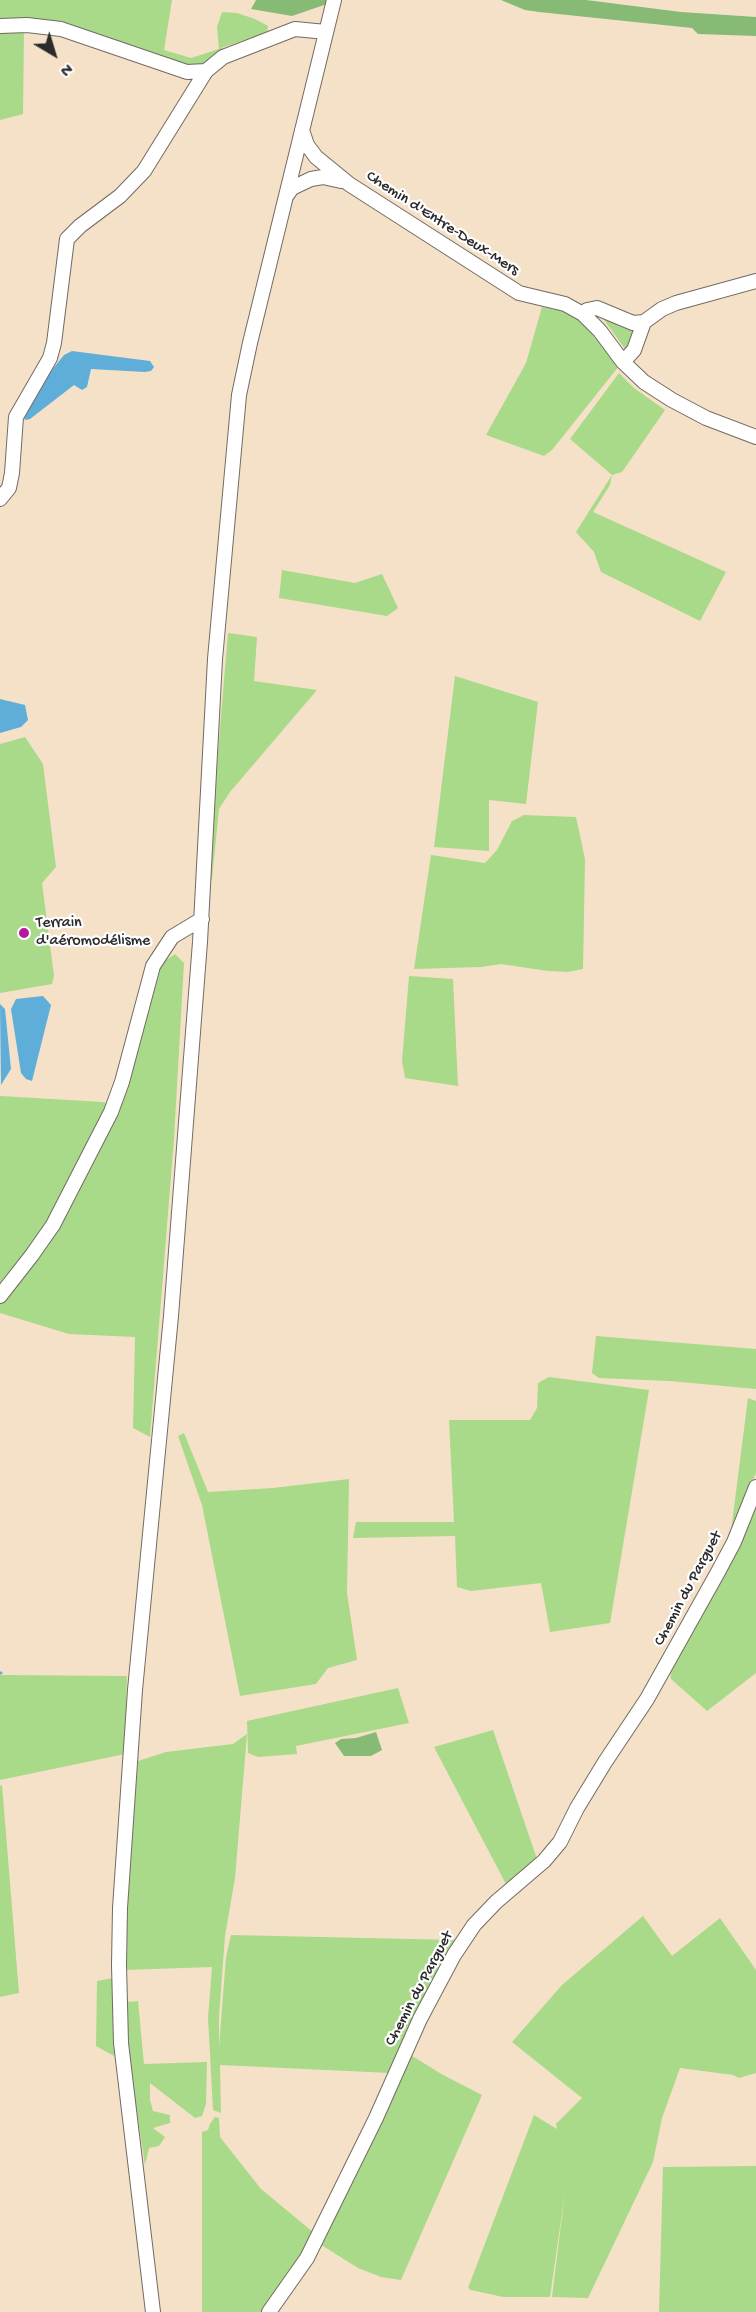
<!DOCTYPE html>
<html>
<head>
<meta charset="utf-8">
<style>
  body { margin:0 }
  #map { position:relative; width:756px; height:2312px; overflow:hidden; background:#f5e1c8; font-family:"Gochi Hand",sans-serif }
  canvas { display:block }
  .north { position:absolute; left:24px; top:24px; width:60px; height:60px; -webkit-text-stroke:4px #fff; paint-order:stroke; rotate:142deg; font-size:16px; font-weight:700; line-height:24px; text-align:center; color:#2b2b2b }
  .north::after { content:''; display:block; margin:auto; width:21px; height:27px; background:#2b2b2b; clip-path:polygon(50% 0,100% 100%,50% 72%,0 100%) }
</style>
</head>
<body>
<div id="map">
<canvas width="756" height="2312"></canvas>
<div class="north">N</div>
</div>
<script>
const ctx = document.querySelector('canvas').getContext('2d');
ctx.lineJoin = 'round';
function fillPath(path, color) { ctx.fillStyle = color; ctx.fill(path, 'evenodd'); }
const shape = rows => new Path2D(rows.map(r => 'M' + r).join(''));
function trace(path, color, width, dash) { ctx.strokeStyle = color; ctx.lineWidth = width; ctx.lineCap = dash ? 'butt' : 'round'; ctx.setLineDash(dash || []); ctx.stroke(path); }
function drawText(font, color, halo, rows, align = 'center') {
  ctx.font = font + ' "Gochi Hand",sans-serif'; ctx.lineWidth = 4.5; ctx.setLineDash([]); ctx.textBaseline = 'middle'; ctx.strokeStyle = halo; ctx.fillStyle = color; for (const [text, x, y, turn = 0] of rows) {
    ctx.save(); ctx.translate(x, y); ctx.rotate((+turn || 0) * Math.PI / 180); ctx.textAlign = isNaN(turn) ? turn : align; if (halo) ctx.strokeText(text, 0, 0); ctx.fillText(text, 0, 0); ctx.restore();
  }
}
fillPath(shape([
  [0,0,172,0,164,50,191,58,219,49,217,27,222,12,237,13,255,19,268,26,267,32,221,48,226,50,204,64,192,69,85,33,0,23],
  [24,28,23,114,0,120,0,29],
  [542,307,567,312,580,320,619,366,552,450,544,456,486,435,526,363],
  [599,313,629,326,633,330,635,335,628,353],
  [619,373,634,388,665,410,622,472,612,475,610,485,593,512,726,572,700,621,601,572,594,552,576,532,612,475,570,439],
  [282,570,355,583,382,574,398,608,387,616,279,598],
  [228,633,257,637,254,681,317,690,230,792,219,809,212,879,207,882],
  [455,676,538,702,526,804,489,800,489,851,434,847],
  [25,737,43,764,56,867,42,883,54,976,52,984,0,993,0,744],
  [524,815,576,817,585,859,583,969,568,972,548,971,501,964,481,967,414,969,431,855,485,863,497,850,512,821],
  [175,954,184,963,174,1139,150,1437,133,1428,135,1337,69,1334,0,1313,0,1303,58,1224,76,1192,159,965],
  [409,976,453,979,458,1086,405,1078,402,1061],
  [0,1096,103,1102,111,1105,53,1220,0,1290],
  [596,1336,756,1349,756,1389,670,1381,599,1378,592,1373],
  [549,1377,649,1390,610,1623,550,1632,541,1583,471,1591,457,1587,455,1536,353,1538,356,1522,454,1522,449,1420,530,1420,537,1408,538,1383],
  [748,1398,756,1401,756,1473,730,1539],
  [184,1433,208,1492,273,1488,349,1479,347,1593,357,1660,328,1668,316,1684,240,1696,202,1505,178,1436],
  [756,1498,756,1673,707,1711,671,1679,670,1669],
  [0,1675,127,1676,125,1754,0,1780],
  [398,1688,409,1723,296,1746,297,1754,258,1757,248,1753,247,1721],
  [493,1730,537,1859,507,1886,434,1747],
  [247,1734,235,1878,225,1936,219,2016,219,2047,226,1957,231,1935,456,1940,390,2073,220,2065,221,2113,213,2110,208,2018,212,1967,124,1970,123,1936,138,1761,166,1752,233,1744],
  [2,1785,19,1993,0,1997,0,1786],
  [643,1916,672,1956,720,1918,756,1970,756,2073,739,2078,733,2075,680,2068,662,2118,653,2162,588,2298,552,2297,565,2192,550,2297,503,2297,471,2290,468,2288,534,2115,557,2129,556,2124,582,2098,512,2042,562,1985],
  [113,1978,114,2056,96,2046,97,1981],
  [138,2001,144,2064,207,2062,206,2104,202,2116,195,2118,150,2083,150,2100,153,2111,170,2115,170,2123,153,2128,165,2137,159,2146,149,2148,145,2165,131,2073,126,2002],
  [409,2054,443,2075,482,2095,401,2280,381,2277,358,2268,323,2246,319,2246],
  [215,2117,219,2118,220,2137,261,2189,313,2232,301,2258,264,2312,202,2312,202,2132,208,2130,210,2124],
  [756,2166,756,2312,659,2312,663,2167]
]), '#a8da89');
fillPath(shape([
  [256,0,328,0,327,4,292,16,251,9],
  [501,0,586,0,681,12,756,17,756,36,698,34,692,28,539,12,525,10],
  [376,1732,382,1750,371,1756,344,1756,335,1743,341,1739,356,1738]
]), '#86ba75');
fillPath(shape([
  [72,351,150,361,154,367,151,371,145,372,91,369,87,387,82,390,74,385,30,419,25,420,23,415,31,396,64,355],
  [0,699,25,705,28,720,21,727,0,733],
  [43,996,51,1005,32,1081,26,1079,21,1073,11,1009,16,999],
  [0,1004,5,1009,11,1069,1,1085]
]), '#5faed9');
trace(shape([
  [0,1673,1,1673]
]), '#5faed9', 3);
const minor = shape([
  [0,26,27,25,61,29,187,72,206,71],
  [302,130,307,145,316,157,349,184,519,293,565,304,583,314,600,331,623,362,644,382,672,400,706,418,756,437],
  [287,195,292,188,311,179,323,177,341,181],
  [583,314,587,310,597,308,633,323,644,322,634,350,623,362],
  [644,322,662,309,676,303,756,281],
  [0,499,9,488,12,473,16,417,50,358,54,343,67,239,80,226,120,196,144,171,206,71,223,57,295,29,326,32],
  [0,1296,32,1255,53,1225,111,1112,122,1082,153,966,172,937,202,919],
  [153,2312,121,2043,119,1965,120,1908,135,1690,171,1316,200,942,215,659,239,395,250,343,334,0],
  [269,2312,307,2258,376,2118,420,2019,454,1955,474,1925,496,1902,544,1861,560,1842,577,1808,605,1762,647,1699,718,1572,734,1542,756,1487]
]);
trace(minor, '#726b62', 16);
trace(minor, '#fff', 14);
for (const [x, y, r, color] of [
  [24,933,6,"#b5179e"]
]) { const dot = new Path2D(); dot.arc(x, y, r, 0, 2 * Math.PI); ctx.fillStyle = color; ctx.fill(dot); trace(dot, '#fff', 2); }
drawText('16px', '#2b2b2b', '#fff', [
  ["Chemin d'Entre-Deux-Mers",442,224,33],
  ["Chemin du Parguet",689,1589,-62],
  ["Chemin du Parguet",420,1989,-62]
]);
drawText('16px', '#2b2b2b', '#fff', [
  ["Terrain",36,924],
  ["d'aéromodélisme",36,942]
], 'left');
</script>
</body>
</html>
